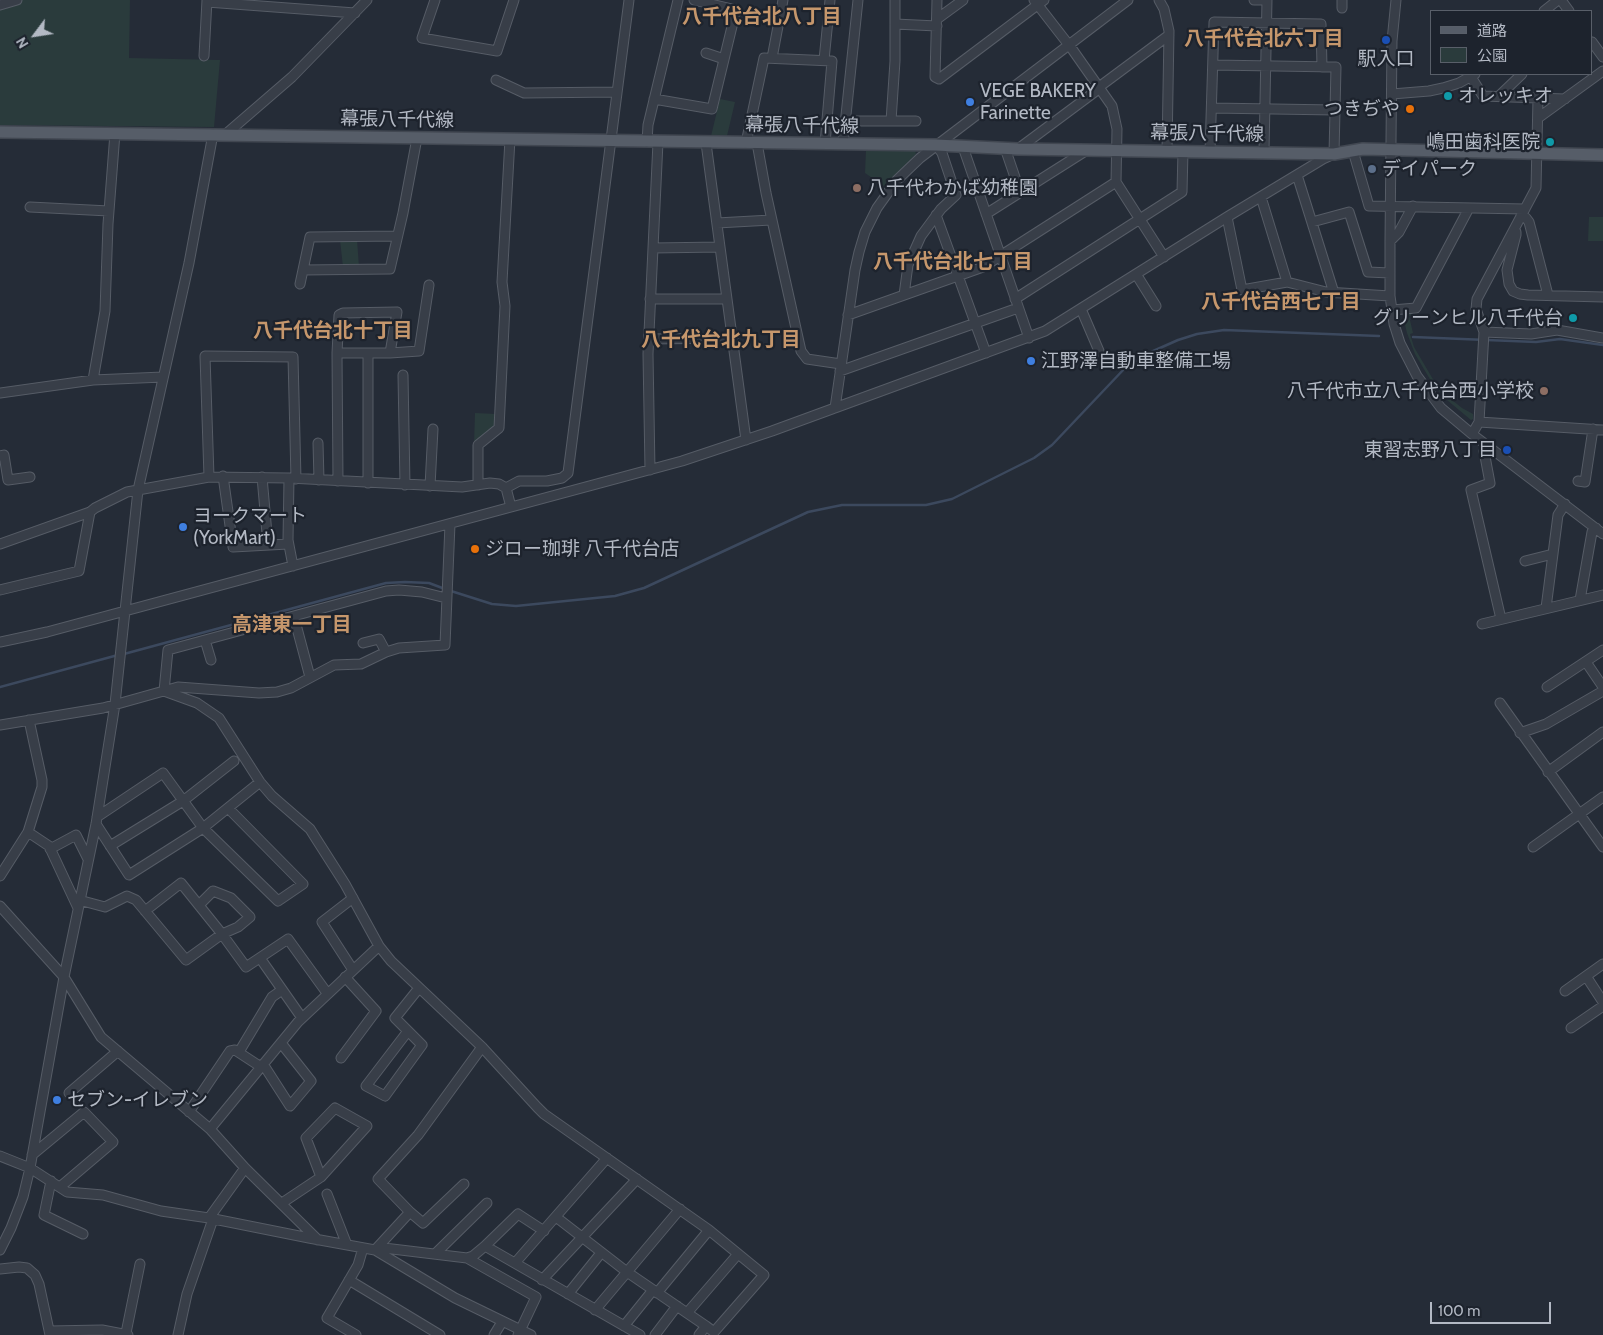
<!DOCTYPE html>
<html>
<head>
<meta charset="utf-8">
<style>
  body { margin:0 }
  #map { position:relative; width:1603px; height:1335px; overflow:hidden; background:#252c37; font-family:Cabin,"Noto Sans JP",sans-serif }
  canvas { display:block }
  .legend { position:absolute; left:1430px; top:10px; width:162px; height:65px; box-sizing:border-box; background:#1d232d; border:1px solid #595f69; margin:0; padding:6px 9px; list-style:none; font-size:15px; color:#b3b9c4 }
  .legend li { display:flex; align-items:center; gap:10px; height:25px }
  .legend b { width:25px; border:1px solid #595f69 }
  .north { position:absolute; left:10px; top:10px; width:50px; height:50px; -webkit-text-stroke:4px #1d232d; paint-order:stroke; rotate:239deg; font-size:14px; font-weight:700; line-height:20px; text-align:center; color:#b3b9c4 }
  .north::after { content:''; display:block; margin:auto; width:18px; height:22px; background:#b3b9c4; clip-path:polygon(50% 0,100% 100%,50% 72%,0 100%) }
  .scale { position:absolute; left:1430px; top:1302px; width:121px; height:22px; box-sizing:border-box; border:2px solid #b3b9c4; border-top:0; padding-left:6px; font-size:15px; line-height:18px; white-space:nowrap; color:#b3b9c4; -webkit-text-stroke:4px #1d232d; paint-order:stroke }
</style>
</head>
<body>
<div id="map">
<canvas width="1603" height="1335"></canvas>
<ul class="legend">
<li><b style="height:6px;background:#565d68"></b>道路</li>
<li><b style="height:14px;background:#2a3b3c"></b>公園</li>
</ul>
<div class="north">N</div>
<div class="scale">100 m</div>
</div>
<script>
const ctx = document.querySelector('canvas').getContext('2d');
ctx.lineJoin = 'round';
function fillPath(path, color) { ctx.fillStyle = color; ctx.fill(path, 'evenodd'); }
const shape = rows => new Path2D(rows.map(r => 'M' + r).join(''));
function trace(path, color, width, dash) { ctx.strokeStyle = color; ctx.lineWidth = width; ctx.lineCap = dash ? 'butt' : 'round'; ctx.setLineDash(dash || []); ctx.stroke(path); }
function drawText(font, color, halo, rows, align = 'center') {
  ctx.font = font + ' Cabin,"Noto Sans JP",sans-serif'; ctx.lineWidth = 4.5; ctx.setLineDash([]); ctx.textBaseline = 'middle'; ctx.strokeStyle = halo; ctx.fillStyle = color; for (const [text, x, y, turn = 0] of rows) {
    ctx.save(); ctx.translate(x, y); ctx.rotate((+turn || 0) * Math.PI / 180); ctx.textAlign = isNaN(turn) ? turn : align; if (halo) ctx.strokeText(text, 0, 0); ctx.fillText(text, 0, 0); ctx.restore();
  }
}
fillPath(shape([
  [0,0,130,0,129,58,220,60,214,127,0,125],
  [720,99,735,102,727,136,711,136],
  [866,150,915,150,916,154,884,186,865,173],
  [1589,217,1603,217,1603,241,1588,241],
  [357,239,359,267,343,267,340,240],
  [1402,312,1418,312,1409,316,1413,333,1410,334,1414,347,1434,381,1452,400,1462,408,1473,414,1473,419,1471,420,1447,400,1431,381,1415,354,1407,333],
  [475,413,496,414,495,426,474,444]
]), '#2a3b3c');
trace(shape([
  [1413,337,1536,342,1560,339,1603,345],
  [451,591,492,604,516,606,615,596,644,588,808,512,842,505,926,505,952,499,1034,458,1052,445,1125,368,1151,352,1178,340,1197,334,1224,330,1379,336],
  [124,654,386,583,405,582,429,583,445,589],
  [0,687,118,655]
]), '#3c495e', 2.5);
const minor = shape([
  [435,0,422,38,497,51,514,0],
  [937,0,935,77,939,79,1044,0],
  [1034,0,1072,49,1112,106,1117,129,1116,182,1164,257],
  [1159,0,1164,9,1169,31,1167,150],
  [1254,0,1267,0],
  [1396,0,1392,41,1390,241,1390,296,1394,324,1400,343,1417,376,1441,408,1472,434,1603,534],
  [1561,0,1569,11],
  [207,2,355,13],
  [0,5,17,0],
  [1342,8,1342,0],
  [1544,11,1558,0],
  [937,19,963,0],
  [895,24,937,26],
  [1592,42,1603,57],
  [706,53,724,59],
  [204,56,207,0],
  [772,58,783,0],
  [824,60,830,0],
  [1471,77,1483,96,1565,99],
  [496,80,524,93,617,92],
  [1099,87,1169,35],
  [1392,94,1429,91,1443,88,1459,83,1475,74],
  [1499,96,1522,74],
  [654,99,712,109,736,10,694,0],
  [1212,108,1335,110],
  [1538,118,1603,71],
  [846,121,916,121],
  [891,121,895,61,895,0],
  [226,134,292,77,367,0],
  [647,142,648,125,678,0],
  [706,143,746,440],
  [746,143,764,58,832,61,825,144],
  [757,143,766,193,801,351,807,359,841,364],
  [843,144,858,0],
  [963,147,1029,338],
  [1005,148,1020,192],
  [1018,149,1100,88],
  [1210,151,1214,22,1321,24,1322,67],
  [1353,151,1369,206,1525,209],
  [1264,152,1267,0],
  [1297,175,1334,293],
  [1261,197,1287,282],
  [30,207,109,211],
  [986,214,1087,150],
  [936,215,986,353],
  [1521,216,1526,218,1529,222,1548,295],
  [1227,217,1242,290,1287,282,1326,292,1390,296],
  [1312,222,1349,212,1368,272,1390,273],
  [717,223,771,220],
  [1516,232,1516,235,1507,270,1509,284,1513,291,1520,294,1528,295,1603,297],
  [1390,241,1399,232,1413,206],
  [653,248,720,247],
  [303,270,390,269,403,213,417,138],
  [1136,274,1156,306],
  [300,284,310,237,397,236],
  [904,295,908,265,921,236,941,209,956,195,942,153,936,145],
  [650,299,727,299],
  [1015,299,1182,192,1183,151],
  [1081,309,1099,351],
  [1392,310,1416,308,1469,208],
  [848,315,983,267,1116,182],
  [1484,332,1531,334,1557,330,1603,338],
  [649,339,733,338],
  [337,353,390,353,397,312,343,313,339,315,337,353,338,481],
  [390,353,419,351,429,285],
  [840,371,1018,308],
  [403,375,405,485],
  [93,380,105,311,108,224,115,133],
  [0,393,93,380,163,377],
  [835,408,855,270,859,252,865,232,877,208,897,180,920,158,1128,0],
  [1479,422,1603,430],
  [1472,434,1479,422,1484,332,1476,309,1477,299,1536,188,1538,98],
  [318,443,319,480],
  [1489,448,1484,451,1490,483,1471,490,1501,619],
  [0,456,4,455,8,480,30,477],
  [650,470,648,354,658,142],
  [223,476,233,547,288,544],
  [209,477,205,356,293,357,296,479],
  [262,477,268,545],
  [289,478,288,540,293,566],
  [1578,481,1585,482,1593,429],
  [368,483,368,353],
  [478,485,478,445,499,428,505,306,502,282,510,139],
  [430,486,433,429],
  [506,488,519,481,547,481,562,478,568,473,629,0],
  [0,544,90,512,95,508,127,492,209,477,289,478,462,487,490,483,499,484,506,488,511,507],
  [1525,561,1553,554],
  [0,590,79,571,90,512],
  [1580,600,1592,532,1596,528],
  [1546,608,1558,515,1565,504],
  [294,617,310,677],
  [1482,624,1603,595],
  [205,640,211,660],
  [0,642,47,632,682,461,772,431,1045,331,1227,217,1323,159,1334,154,1336,67,1213,65],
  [363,643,379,639,386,652],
  [1586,662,1603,687],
  [1547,687,1603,650],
  [164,691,197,703,219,718,260,782,272,796,310,829,315,837,345,884,379,946,391,961,482,1047,537,1107,544,1114,709,1230,764,1275,714,1332,706,1326,699,1335],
  [164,691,168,650,386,591,399,590,422,592,446,598],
  [1500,703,1603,847],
  [0,725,103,708,178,687,259,693,277,692,291,688,334,665,361,664,386,652,399,648,445,645,450,524],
  [1520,733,1546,724,1603,691],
  [1548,772,1603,732],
  [97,817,163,773,203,828,278,901,303,884,228,808],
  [96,824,129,875,203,828,260,782],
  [28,832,49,846,78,908],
  [110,846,183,801,234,761],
  [1533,847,1603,797],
  [50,849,76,835,88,859],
  [0,876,28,832,42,787,42,780,29,720],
  [353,898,322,922,353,970],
  [79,900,105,907,127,896,136,900,186,960,222,934,238,927,250,917,231,898,213,891,199,905],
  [0,906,64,977,101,1037,210,1129,245,1168,318,1240],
  [145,911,181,883,222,934,246,967,288,939,327,993],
  [260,958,302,1018],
  [1586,976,1603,1002],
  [1565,991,1603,964],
  [1571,1028,1603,1006],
  [408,1031,366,1086,385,1096,422,1045,395,1018,419,988],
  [482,1047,418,1135,378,1179,410,1212,375,1250,455,1298,531,1335],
  [239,1052,272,997,282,990],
  [341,1058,376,1011,345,977],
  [263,1064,290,1106,311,1081,281,1043],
  [69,1093,118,1051],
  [189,1112,230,1051,235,1050,261,1067],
  [210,1129,298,1022,379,946],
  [32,1155,84,1112,113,1142,60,1187],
  [0,1156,30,1168,67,1192,103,1195,161,1211,209,1218,309,1238,375,1250,384,1248,467,1258,473,1256,485,1246,640,1335],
  [51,1181,44,1215,83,1234],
  [327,1194,347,1245],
  [282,1203,321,1177,367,1126,335,1108,306,1138,321,1177],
  [680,1209,627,1272,706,1326],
  [410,1212,423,1223,464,1184],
  [556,1217,627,1272,595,1310],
  [209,1218,245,1168],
  [485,1246,518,1214,544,1231],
  [0,1250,11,1228,23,1197,30,1168,64,977,96,824,115,704,138,490,189,263,213,134],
  [435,1254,487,1203],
  [467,1258,536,1297,518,1335],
  [515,1263,607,1158],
  [0,1269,19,1267,27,1268,35,1275,39,1284,50,1335],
  [349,1280,440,1335],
  [542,1280,637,1179],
  [657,1293,709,1230],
  [568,1294,601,1253],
  [687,1313,738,1254],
  [624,1326,653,1290],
  [49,1331,102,1330,128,1335],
  [126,1333,140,1264],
  [178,1335,187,1294,213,1219],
  [356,1335,327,1318,358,1265,363,1248],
  [494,1335,502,1322],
  [655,1335,677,1306]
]);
const major = shape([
  [0,132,936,145,1018,149,1334,154,1363,149,1603,155]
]);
trace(minor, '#565c66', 11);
trace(major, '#414751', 14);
trace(minor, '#383e48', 9);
trace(major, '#565d68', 11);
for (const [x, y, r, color] of [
  [1386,40,5,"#1a4fb4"],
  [1448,96,5,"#0f9aa8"],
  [970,102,5,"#3f7fe0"],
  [1410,109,5,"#e8710a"],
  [1550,142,5,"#0f9aa8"],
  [1372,169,5,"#5c6f8a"],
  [857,188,5,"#8d6e63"],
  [1573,318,5,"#0f9aa8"],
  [1031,361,5,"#3f7fe0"],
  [1544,391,5,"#8d6e63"],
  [1507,450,5,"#1a4fb4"],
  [183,527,5,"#3f7fe0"],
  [475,549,5,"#e8710a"],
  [57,1100,5,"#3f7fe0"]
]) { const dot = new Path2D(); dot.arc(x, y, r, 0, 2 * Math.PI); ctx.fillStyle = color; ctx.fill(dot); trace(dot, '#1d232d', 2); }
drawText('19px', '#b3b9c4', '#1d232d', [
  ["駅入口",1386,59,"center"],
  ["VEGE BAKERY",980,91],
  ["Farinette",980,113],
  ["オレッキオ",1458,96],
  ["つきぢや",1400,109,"right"],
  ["嶋田歯科医院",1540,142,"right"],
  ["デイパーク",1382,169],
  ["八千代わかば幼稚園",867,188],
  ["グリーンヒル八千代台",1563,318,"right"],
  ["江野澤自動車整備工場",1041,361],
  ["八千代市立八千代台西小学校",1534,391,"right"],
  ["東習志野八丁目",1497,450,"right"],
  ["ヨークマート",193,516],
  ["(YorkMart)",193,538],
  ["ジロー珈琲 八千代台店",485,549],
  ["セブン-イレブン",67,1100]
], 'left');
drawText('19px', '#b3b9c4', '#1d232d', [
  ["幕張八千代線",397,120,1],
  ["幕張八千代線",802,126,1],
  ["幕張八千代線",1207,134,1]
]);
drawText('bold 20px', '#c6976c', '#1d232d', [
  ["八千代台北八丁目",762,17],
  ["八千代台北六丁目",1264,39],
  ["八千代台北七丁目",953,262],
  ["八千代台西七丁目",1281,302],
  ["八千代台北十丁目",333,331],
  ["八千代台北九丁目",721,340],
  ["高津東一丁目",292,625]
]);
</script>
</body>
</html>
